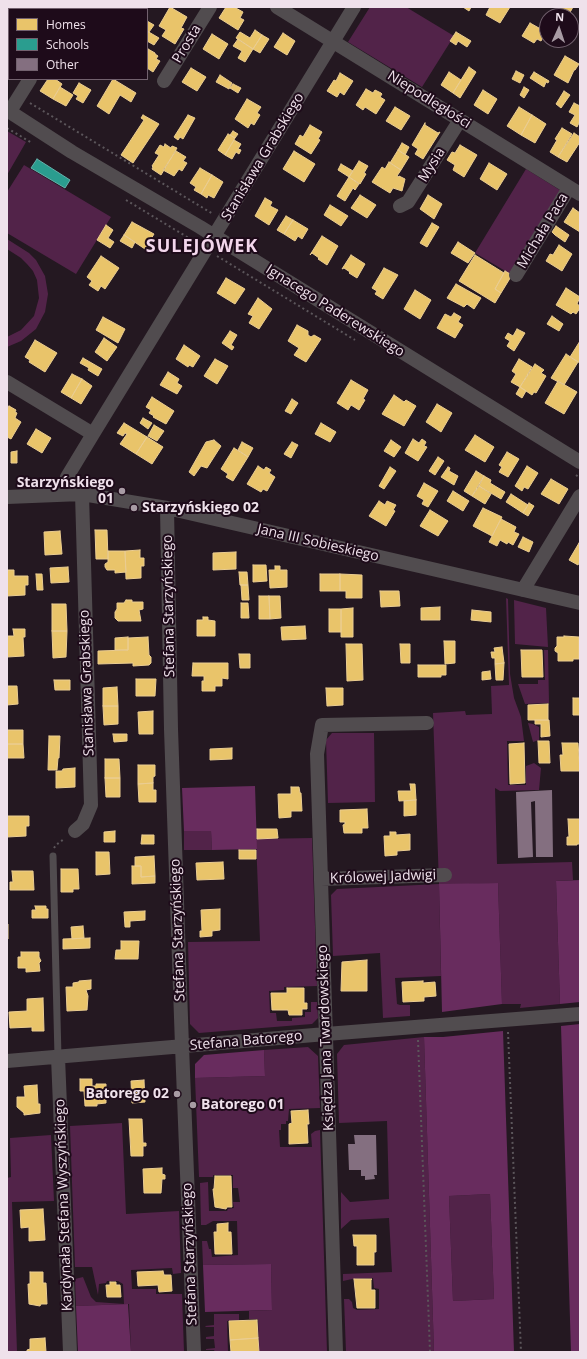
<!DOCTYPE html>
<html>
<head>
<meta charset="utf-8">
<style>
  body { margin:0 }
  #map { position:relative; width:587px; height:1359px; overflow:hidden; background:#241821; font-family:"Open Sans",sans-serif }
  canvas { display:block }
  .frame { position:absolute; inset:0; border:8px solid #efe1eb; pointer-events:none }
  .legend { position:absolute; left:8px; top:8px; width:140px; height:72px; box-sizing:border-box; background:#1e0b1a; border:1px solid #72616e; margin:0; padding:5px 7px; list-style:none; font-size:12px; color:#efe1eb }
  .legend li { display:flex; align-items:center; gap:8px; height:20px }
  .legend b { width:20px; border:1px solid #72616e }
  .north { position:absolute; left:539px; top:8px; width:40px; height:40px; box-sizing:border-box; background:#1e0b1a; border:1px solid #72616e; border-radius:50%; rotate:3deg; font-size:11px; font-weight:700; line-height:16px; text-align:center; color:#efe1eb }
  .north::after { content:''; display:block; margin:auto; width:14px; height:18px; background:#a89ba4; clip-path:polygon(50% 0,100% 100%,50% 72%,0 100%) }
</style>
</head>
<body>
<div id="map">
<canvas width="587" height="1359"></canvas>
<div class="frame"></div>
<ul class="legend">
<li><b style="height:11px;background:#e9c46a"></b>Homes</li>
<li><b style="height:11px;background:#2a9d8f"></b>Schools</li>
<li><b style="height:11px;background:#846f80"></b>Other</li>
</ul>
<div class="north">N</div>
</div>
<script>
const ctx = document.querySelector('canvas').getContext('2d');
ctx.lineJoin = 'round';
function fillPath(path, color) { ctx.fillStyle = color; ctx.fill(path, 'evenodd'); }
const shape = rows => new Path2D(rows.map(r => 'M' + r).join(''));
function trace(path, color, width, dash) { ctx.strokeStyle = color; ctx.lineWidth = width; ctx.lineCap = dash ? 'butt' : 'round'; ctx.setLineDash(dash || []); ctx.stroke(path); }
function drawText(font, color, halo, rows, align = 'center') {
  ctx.font = font + ' "Open Sans",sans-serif'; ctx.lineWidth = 4; ctx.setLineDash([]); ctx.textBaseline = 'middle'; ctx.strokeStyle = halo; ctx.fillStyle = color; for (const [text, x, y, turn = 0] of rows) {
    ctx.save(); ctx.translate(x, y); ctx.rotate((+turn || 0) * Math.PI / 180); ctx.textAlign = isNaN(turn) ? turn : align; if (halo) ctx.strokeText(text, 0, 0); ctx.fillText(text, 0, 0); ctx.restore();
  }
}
fillPath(shape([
  [370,7,406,7,454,36,422,87,348,42],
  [7,131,26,142,7,175],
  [24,165,111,217,76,274,7,233,7,192],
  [526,169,563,192,512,275,475,253],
  [7,239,29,253,36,260,45,276,48,294,45,312,36,329,21,341,7,347,7,337,21,330,34,316,39,298,37,280,33,271,27,264,21,258,7,249],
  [506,598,508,599,510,674,514,698,521,717,524,741,507,741,508,785,526,785,526,766,534,763,541,768,539,790,500,791,495,788,497,864,572,862,573,880,556,881,560,1004,520,1008,521,1004,502,1004,498,883,439,885,441,976,395,978,397,1004,400,1005,410,1005,410,1016,383,1018,380,953,333,956,331,895,337,889,439,884,433,713,465,711,466,715,492,714,491,686,509,685],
  [514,600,546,608,548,647,515,644],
  [544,650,548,650,549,703,525,704,518,684,538,684,538,680,545,680],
  [528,723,533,724,539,727,539,740,533,742],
  [332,733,374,733,375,802,328,803,326,740],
  [184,831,211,831,212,850,184,850],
  [312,838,317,986,284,987,284,990,269,991,270,1013,276,1013,277,1021,292,1021,292,1018,305,1017,305,1012,311,1012,311,1002,317,1002,318,1018,312,1024,199,1033,190,1024,188,942,260,941,256,839],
  [424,1037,434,1352,346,1352,344,1299,349,1299,352,1302,353,1308,357,1310,379,1309,379,1289,374,1288,373,1278,352,1279,343,1281,343,1274,392,1272,389,1218,351,1220,341,1229,341,1192,350,1202,389,1199,387,1121,339,1123,337,1054,344,1045],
  [308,1047,318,1056,320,1108,289,1109,288,1121,286,1121,286,1124,281,1124,281,1130,279,1130,280,1147,312,1147,311,1134,315,1131,320,1130,327,1352,259,1352,258,1319,249,1319,249,1311,272,1310,271,1264,203,1265,202,1241,207,1241,209,1249,211,1249,212,1257,238,1255,237,1221,213,1221,206,1225,201,1225,200,1183,208,1182,209,1211,227,1211,228,1209,234,1208,233,1202,240,1202,238,1188,233,1188,233,1175,213,1175,213,1177,199,1177,195,1078,265,1076,264,1050],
  [122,1123,126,1214,179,1211,181,1273,173,1274,172,1268,131,1270,132,1289,156,1289,156,1294,182,1294,184,1352,131,1352,129,1304,76,1306,75,1279,83,1277,91,1297,96,1302,124,1304,123,1284,118,1281,107,1281,106,1283,99,1284,98,1295,92,1267,75,1267,70,1126],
  [51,1135,54,1201,12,1202,17,1352,7,1352,7,1178,11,1177,10,1138],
  [490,1194,494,1299,453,1301,449,1196],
  [214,1314,239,1314,239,1320,227,1321,228,1352,215,1352,214,1350,206,1350,206,1349,215,1348,214,1339,206,1339,206,1337,214,1336,214,1327,206,1327,205,1326,214,1325]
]), '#522349');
fillPath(shape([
  [255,786,257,849,212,850,211,831,184,831,182,788],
  [580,880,580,1002,560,1004,556,881],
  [498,883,502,1004,442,1012,439,884],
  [580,1024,580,1352,571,1352,561,1026],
  [503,1031,514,1352,434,1352,424,1037,443,1037],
  [490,1194,494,1299,453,1301,449,1196],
  [264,1050,265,1076,195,1078,195,1064,204,1055],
  [271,1264,272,1310,205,1312,203,1265],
  [128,1304,131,1352,78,1352,76,1306]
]), '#682c5e');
const homes = shape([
  [32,7,49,7,47,9,35,9,32,7],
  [170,7,187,17,181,28,184,29,175,44,162,36,166,30,159,26,170,7],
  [226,7,234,7,243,12,240,18,244,20,238,30,219,18,226,7],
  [463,7,471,7,469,11,463,7],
  [490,7,510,7,500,23,486,15,490,7],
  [559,7,573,7,568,16,557,16,560,9,558,8,559,7],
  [550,12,556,16,557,16,547,16,550,12],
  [147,21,154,25,149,32,147,31,147,21],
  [530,23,546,32,541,41,537,39,534,43,522,36,530,23],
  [255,30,262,35,253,49,236,38,240,32,250,38,255,30],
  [147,31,159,38,154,45,147,41,147,31],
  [456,32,471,41,467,47,458,41,456,45,450,41,456,32],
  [283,33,295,41,287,55,274,47,283,33],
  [212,34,228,44,219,59,203,49,212,34],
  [262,35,269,39,260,53,253,49,262,35],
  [238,39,253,49,245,62,238,58,242,51,233,46,238,39],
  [7,45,9,47,9,65,7,68,7,45],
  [148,49,155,53,155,54,158,56,156,59,160,61,153,72,147,68,148,49],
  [565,56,579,64,575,70,574,70,568,83,554,75,565,56],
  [469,67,476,72,460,98,453,93,469,67],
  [191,68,206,77,197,91,182,82,191,68],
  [516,71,524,75,520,83,512,79,516,71],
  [449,72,461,80,453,93,441,85,449,72],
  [534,72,549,81,548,83,546,82,544,87,530,78,534,72],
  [340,73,353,81,344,95,340,92,337,97,327,91,334,80,336,81,340,73],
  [220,75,232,83,229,89,216,82,220,75],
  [48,79,55,79,62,84,53,99,40,91,48,79],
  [113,79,136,93,131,102,120,95,109,114,97,106,113,79],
  [79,83,91,90,83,103,76,99,78,96,73,93,79,83],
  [233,84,241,88,238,93,230,88,233,84],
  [60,87,73,95,66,106,53,99,60,87],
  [524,87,529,90,524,98,520,95,524,87],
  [366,89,373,93,375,90,381,93,382,94,380,97,385,100,376,114,365,107,363,110,356,105,366,89],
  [483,90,497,99,488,114,474,105,483,90],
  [564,91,570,95,561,108,556,104,564,91],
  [247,99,261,107,257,113,260,115,254,125,251,123,248,128,235,119,247,99],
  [574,103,580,106,580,121,577,127,570,123,575,115,569,112,574,103],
  [395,107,410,116,401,130,386,121,395,107],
  [519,107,532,115,521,135,507,126,519,107],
  [143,115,159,124,133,163,121,155,144,120,141,118,143,115],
  [188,115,195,118,183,139,180,137,178,140,174,137,188,115],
  [532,115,546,124,535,143,521,135,532,115],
  [425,123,425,125,438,133,440,132,423,159,415,154,418,149,412,145,425,123],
  [310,125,322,132,318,139,320,140,311,154,295,144,300,135,303,137,310,125],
  [562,128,572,134,558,157,550,152,557,140,555,139,562,128],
  [233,131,238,134,235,138,230,135,233,131],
  [574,133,580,137,580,142,567,162,558,157,574,133],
  [228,134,235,138,225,155,218,150,228,134],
  [234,140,241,144,238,149,241,150,239,154,236,152,232,159,225,155,234,140],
  [402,143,409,147,405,155,398,150,402,143],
  [165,144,171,148,172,146,177,148,161,175,152,169,153,167,152,166,159,155,155,153,160,145,164,147,165,144],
  [460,145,477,155,464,177,453,170,455,165,447,160,452,152,455,153,460,145],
  [398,150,409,157,401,170,390,163,398,150],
  [176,151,186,157,183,161,187,163,182,171,179,169,174,176,163,170,176,151],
  [294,151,315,164,304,182,283,169,294,151],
  [359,161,368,166,364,173,366,174,360,184,349,177,359,161],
  [389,162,401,170,397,176,399,177,399,176,405,179,402,191,393,188,390,193,372,182,382,167,385,169,389,162],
  [489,163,507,174,497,190,480,179,489,163],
  [341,164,353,171,349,177,338,170,341,164],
  [200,168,212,175,201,194,194,190,196,187,190,183,200,168],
  [212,175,223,182,214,198,208,195,207,198,201,194,212,175],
  [349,177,359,184,355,190,353,188,345,201,337,196,349,177],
  [360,195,376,205,367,218,351,208,360,195],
  [428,195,442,204,434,219,420,209,428,195],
  [265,198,272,202,270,206,278,210,269,225,255,216,265,198],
  [330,205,348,216,341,226,324,215,330,205],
  [573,208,580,213,580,232,564,222,573,208],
  [286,216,293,220,284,234,277,230,286,216],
  [293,220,308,229,302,239,298,236,295,241,284,234,293,220],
  [132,222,154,234,145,249,124,235,132,222],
  [432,223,439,227,427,247,420,243,432,223],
  [106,225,113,230,108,238,114,242,110,248,97,240,106,225],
  [556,226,569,235,565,242,555,235,552,232,556,226],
  [124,235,135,242,132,248,120,241,124,235],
  [322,236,338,246,327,265,318,259,319,258,312,253,310,255,322,236],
  [458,242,475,253,468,263,451,253,458,242],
  [559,245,572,254,562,271,546,261,550,254,553,255,559,245],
  [351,255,365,264,357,278,349,273,350,272,344,268,342,269,351,255],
  [475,255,504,273,495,289,501,293,495,303,459,281,475,255],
  [101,256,119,268,105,289,101,286,98,291,89,285,92,281,87,277,101,256],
  [384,268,398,275,383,299,375,294,377,291,372,288,384,268],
  [505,271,512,275,501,293,495,289,505,271],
  [226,278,245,289,235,304,217,293,226,278],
  [456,284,481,298,474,309,467,304,464,307,447,298,456,284],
  [566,288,580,297,577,304,580,306,580,308,576,314,573,312,571,314,556,305,566,288],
  [415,290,431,300,420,319,404,309,415,290],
  [258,298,272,309,259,329,249,323,253,316,248,314,258,298],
  [454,313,461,317,458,322,463,325,455,338,437,328,445,314,451,317,454,313],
  [552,316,563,324,559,331,547,324,552,316],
  [103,317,125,329,118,343,96,330,103,317],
  [297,325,308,331,308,335,311,337,314,335,321,339,306,362,294,355,299,348,288,341,297,325],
  [517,329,525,333,514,351,507,346,510,341,505,338,508,333,513,336,517,329],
  [230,331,237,335,231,345,234,347,232,350,222,343,230,331],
  [104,338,117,347,107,361,95,352,104,338],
  [35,340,57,353,45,372,29,362,30,360,25,357,35,340],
  [580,341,580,363,570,357,580,341],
  [184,345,200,356,193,367,189,365,188,367,176,359,184,345],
  [566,354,578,362,564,385,551,378,566,354],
  [83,358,102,369,98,376,88,370,89,368,80,363,83,358],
  [215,359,228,366,217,384,204,376,215,359],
  [519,359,532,367,520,387,511,382,516,374,512,371,519,359],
  [535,364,544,370,541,373,546,376,536,393,534,392,532,395,520,387,535,364],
  [168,372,179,379,177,383,182,386,177,394,160,385,168,372],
  [72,374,82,379,71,398,61,392,72,374],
  [82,379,92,386,81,404,71,398,82,379],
  [351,380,368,390,363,399,365,400,359,410,351,405,348,410,337,403,351,380],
  [558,381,577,392,564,414,545,403,558,381],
  [520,387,526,391,522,398,516,394,520,387],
  [394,395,404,402,406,400,416,406,404,426,382,414,394,395],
  [152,397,174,411,166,424,153,417,154,416,149,413,151,410,146,407,152,397],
  [292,399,298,403,291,414,285,411,292,399],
  [437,404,452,413,441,432,426,422,437,404],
  [9,406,16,410,15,412,17,413,15,418,21,422,11,439,7,437,7,409,9,406],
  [143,418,152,423,148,429,140,423,143,418],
  [124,423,147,437,136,454,120,444,127,434,125,433,123,436,117,433,124,423],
  [321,423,336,432,330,442,315,434,321,423],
  [154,425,164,431,157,441,148,436,154,425],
  [36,429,51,438,42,453,27,444,36,429],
  [475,435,494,447,485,462,465,450,475,435],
  [147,437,163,447,152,464,136,454,147,437],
  [413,439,419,443,422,439,426,442,424,446,427,447,418,461,405,453,413,439],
  [214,440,221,446,207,468,201,466,194,476,189,472,206,442,214,440],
  [391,440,401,447,394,457,384,451,391,440],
  [242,442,253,448,248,457,238,450,242,442],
  [292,442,298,445,291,458,284,454,292,442],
  [234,448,248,457,233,481,226,477,228,474,221,469,234,448],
  [17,451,17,463,11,463,11,452,17,451],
  [507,452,519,459,508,477,499,472,502,467,499,465,507,452],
  [438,457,444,461,435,475,429,471,438,457],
  [258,466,264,470,266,467,271,470,269,473,275,477,267,491,263,489,261,492,247,484,258,466],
  [527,466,538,473,528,489,524,487,522,491,515,486,527,466],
  [390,467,396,471,384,489,379,486,390,467],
  [448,467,450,468,449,471,458,476,454,485,441,477,448,467],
  [476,471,484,476,472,496,464,491,476,471],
  [484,476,491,480,490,483,505,492,501,499,479,486,484,476],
  [551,479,568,489,559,504,541,494,551,479],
  [424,483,438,491,428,507,422,504,424,500,417,496,424,483],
  [479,486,491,494,485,504,472,496,479,486],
  [453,491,469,501,463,511,447,501,453,491],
  [511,494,528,505,523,513,506,502,511,494],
  [379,501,385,505,387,501,396,505,393,510,395,511,386,526,369,516,379,501],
  [529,503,534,506,528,516,523,513,529,503],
  [483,508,502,517,492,536,473,526,483,508],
  [430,510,448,521,438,536,420,526,430,510],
  [501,519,516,527,514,532,519,534,513,545,508,542,507,544,500,540,497,546,489,542,501,519],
  [95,530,107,530,108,559,96,559,95,530],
  [60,531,62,554,45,555,44,532,60,531],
  [523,537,533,542,529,552,518,547,523,537],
  [579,543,580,561,578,565,569,560,579,543],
  [140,550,140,558,144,558,144,566,141,566,141,578,126,579,125,551,140,550],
  [108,551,125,551,126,572,115,573,115,570,107,570,105,567,105,564,108,562,108,551],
  [236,552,236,569,213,570,213,553,236,552],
  [253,565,266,565,267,581,253,582,253,565],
  [275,566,280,566,280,570,287,570,287,587,270,588,269,570,275,570,275,566],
  [68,567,69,582,51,583,50,568,68,567],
  [7,570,14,570,14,576,28,576,28,585,25,585,25,595,7,596,7,570],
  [239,572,247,572,248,585,240,585,239,572],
  [36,574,42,574,43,590,37,590,36,574],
  [320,574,340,574,340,591,320,591,320,574],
  [340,574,362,575,362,598,346,598,346,591,340,591,340,574],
  [241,585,248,585,249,600,242,600,241,585],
  [380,591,399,591,400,606,381,607,380,591],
  [259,596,269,596,270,619,259,619,259,596],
  [269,596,280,596,281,618,270,619,269,596],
  [126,600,132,600,132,602,143,602,143,609,139,610,141,621,118,621,115,618,115,612,117,609,117,603,124,603,126,600],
  [241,603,248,603,249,618,241,618,241,603],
  [52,604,66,604,67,631,52,631,52,604],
  [440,607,440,620,421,620,421,608,440,607],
  [353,608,353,637,341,637,341,609,353,608],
  [329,609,341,609,341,632,329,632,329,609],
  [472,610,491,612,491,622,471,620,472,610],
  [203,617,208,617,208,620,215,621,215,636,197,636,197,620,203,620,203,617],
  [305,626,306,639,282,640,281,627,305,626],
  [13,629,25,629,25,637,23,637,24,656,7,657,7,636,14,636,13,629],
  [52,631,67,631,66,657,53,658,52,631],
  [564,636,579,637,579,659,573,659,573,661,558,661,558,653,555,651,555,648,557,646,557,637,564,637,564,636],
  [128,637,128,650,115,650,115,638,128,637],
  [148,637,149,655,151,657,151,663,149,665,133,666,133,663,98,664,98,651,128,650,128,638,148,637],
  [444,641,455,641,455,663,445,664,444,641],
  [346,644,362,644,363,680,347,681,346,644],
  [400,644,410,644,410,663,401,663,400,644],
  [502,647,504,663,495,664,495,658,492,658,491,652,495,652,494,648,502,647],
  [521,650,542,650,543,677,522,677,521,650],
  [239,654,250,654,250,668,240,668,239,654],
  [193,663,228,663,228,679,222,678,222,686,215,686,215,691,202,691,202,681,204,681,204,676,192,676,193,663],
  [504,663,503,680,496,680,495,664,504,663],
  [418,665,446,665,446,675,441,675,441,677,418,677,418,665],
  [490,671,491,679,482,680,482,672,490,671],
  [136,679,156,679,155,696,136,696,136,679],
  [54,680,70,680,70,690,55,690,54,680],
  [7,686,17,686,18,704,7,705,7,686],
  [117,687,118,706,103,706,103,688,117,687],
  [326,688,343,688,343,705,327,706,326,688],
  [573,698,580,698,580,715,573,715,573,698],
  [548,704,548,720,528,720,528,705,548,704],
  [103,706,118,706,118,724,104,725,103,706],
  [153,711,153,734,139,734,138,712,153,711],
  [535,720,549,720,550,736,541,737,541,724,535,724,535,720],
  [7,730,23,730,23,744,7,744,7,730],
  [113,734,127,734,127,741,114,742,113,734],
  [49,736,60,736,59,758,58,758,57,770,48,770,49,736],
  [538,741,549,741,550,763,539,763,538,741],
  [524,743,525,783,510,784,509,744,524,743],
  [562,743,578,743,580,771,561,771,560,755,563,755,562,743],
  [7,744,23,744,24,758,7,758,7,744],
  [232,748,232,759,210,760,210,749,232,748],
  [105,759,119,759,120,778,105,778,105,759],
  [138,765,155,765,155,776,153,777,153,783,138,784,138,765],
  [75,768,75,787,56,788,56,771,62,771,63,769,75,768],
  [105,778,120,778,120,797,106,797,105,778],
  [153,783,153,790,156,790,156,802,139,802,138,784,153,783],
  [410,784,415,784,416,800,399,801,398,791,411,791,410,784],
  [291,787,299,787,300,793,301,793,302,811,291,811,291,817,279,818,278,794,291,794,291,787],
  [416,800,416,815,404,816,404,801,416,800],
  [367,809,368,828,362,828,362,833,344,833,343,825,345,824,345,822,340,822,340,810,367,809],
  [7,816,29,816,29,826,26,826,26,836,7,837,7,816],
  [568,819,580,819,580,844,577,844,577,845,567,845,567,837,569,837,568,819],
  [257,829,277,829,278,838,257,839,257,829],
  [115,831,115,842,104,842,104,832,115,831],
  [390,832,396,832,396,835,410,834,410,850,397,851,397,855,385,856,384,836,390,836,390,832],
  [142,835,154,835,154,844,141,844,142,835],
  [239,850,256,850,256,859,239,859,239,850],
  [96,852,109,852,110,874,96,875,96,852],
  [154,856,155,876,141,877,141,866,135,866,135,857,154,856],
  [223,862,224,879,197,880,196,863,223,862],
  [132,866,141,866,141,877,155,876,155,883,132,884,132,866],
  [61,869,78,869,79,889,73,889,73,892,61,892,61,869],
  [12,871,33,871,34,890,10,890,10,882,13,882,12,871],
  [35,906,46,906,46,909,48,909,48,918,32,918,32,910,36,910,35,906],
  [220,909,220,930,212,931,212,936,200,937,200,931,202,931,201,910,220,909],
  [145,911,145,920,130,921,130,927,125,927,124,912,145,911],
  [7,924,8,924,8,939,7,939,7,924],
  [83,926,84,938,72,939,71,927,83,926],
  [90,938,90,948,63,949,63,939,90,938],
  [121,941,139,941,138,959,115,959,116,950,121,950,121,941],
  [21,952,39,952,39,957,41,961,39,963,40,971,26,972,26,968,18,968,18,957,21,957,21,952],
  [367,960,367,991,341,991,342,962,367,960],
  [91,980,91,989,86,990,88,996,87,1010,67,1011,66,987,73,987,73,983,79,982,79,981,91,980],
  [423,981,423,983,435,982,436,996,424,997,424,1001,403,1002,402,982,423,981],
  [287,988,304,988,304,1003,307,1003,307,1009,302,1009,302,1015,289,1015,288,1010,272,1010,271,993,287,993,287,988],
  [43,998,44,1031,32,1031,32,1027,10,1028,9,1012,27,1011,27,999,43,998],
  [80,1079,92,1079,92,1086,96,1086,96,1084,106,1084,106,1090,108,1092,106,1095,106,1103,97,1104,97,1106,85,1106,84,1091,80,1091,80,1079],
  [144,1080,145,1102,132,1103,131,1081,144,1080],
  [37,1085,38,1104,40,1104,40,1113,24,1115,24,1113,17,1107,17,1097,25,1097,24,1086,37,1085],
  [308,1110,309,1124,307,1124,308,1143,289,1144,289,1124,292,1123,291,1111,308,1110],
  [129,1119,142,1119,143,1143,146,1143,146,1146,143,1146,143,1156,131,1156,129,1119],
  [162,1168,162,1174,165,1175,165,1179,162,1179,161,1193,144,1193,143,1169,162,1168],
  [215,1176,231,1176,232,1207,227,1207,226,1209,215,1207,213,1189,214,1189,215,1176],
  [43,1209,45,1240,29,1241,29,1227,21,1228,20,1210,43,1209],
  [228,1223,228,1232,231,1232,232,1254,215,1254,214,1232,217,1232,217,1224,228,1223],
  [353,1235,376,1235,376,1252,374,1252,374,1265,357,1265,357,1246,354,1246,353,1235],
  [163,1271,164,1275,171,1275,172,1291,159,1292,158,1285,138,1286,137,1272,163,1271],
  [30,1272,43,1272,43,1283,46,1283,47,1304,41,1304,40,1306,29,1304,28,1284,30,1284,30,1272],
  [354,1279,372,1279,371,1280,371,1290,375,1290,375,1308,357,1308,354,1279],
  [110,1282,116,1282,116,1285,120,1285,121,1297,107,1297,106,1285,110,1285,110,1282],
  [257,1320,258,1338,230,1340,229,1321,257,1320],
  [45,1338,46,1352,27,1352,27,1350,30,1349,30,1339,45,1338],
  [258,1338,259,1352,231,1352,230,1340,258,1338]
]);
fillPath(homes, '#e9c46a');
trace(homes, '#ebcd91', 1);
const schools = shape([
  [37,159,70,180,65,188,31,168,37,159]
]);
fillPath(schools, '#2a9d8f');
trace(schools, '#65b1ab', 1);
fillPath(shape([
  [552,790,553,857,536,857,535,801,531,802,533,857,518,858,516,792],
  [354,1135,376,1135,377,1175,374,1175,375,1179,365,1180,365,1176,361,1176,361,1170,349,1170,348,1144,355,1144]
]), '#846f80');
trace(shape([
  [30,103,213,214],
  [7,128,32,143],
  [126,200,192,240],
  [217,256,355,340],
  [576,475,580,478],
  [54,848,56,845,64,839],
  [508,1032,521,1352],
  [418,1040,430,1352]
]), '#5c565b', 2, [2, 3]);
trace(shape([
  [53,856,58,1057]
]), '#514c4f', 7);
trace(shape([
  [277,7,580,194],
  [72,9,73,7],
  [164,81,210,7],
  [7,110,72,152,200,227,580,462],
  [10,111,30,79],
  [400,206,408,202,460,120],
  [516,275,569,188],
  [7,382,93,434],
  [64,494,67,477,93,434,354,7],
  [7,497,82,494,167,508,580,603],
  [167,508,171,729,182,1046,194,1352],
  [523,590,580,496],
  [75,831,83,824,91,805,82,494],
  [321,879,445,875],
  [58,1057,70,1352],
  [7,1061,326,1034,580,1014],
  [336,1352,317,754,322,725,427,723]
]), '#514c4f', 14);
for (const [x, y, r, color] of [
  [122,491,4,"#a89ba4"],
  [134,508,4,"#a89ba4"],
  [177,1094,4,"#a89ba4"],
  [193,1105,4,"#a89ba4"]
]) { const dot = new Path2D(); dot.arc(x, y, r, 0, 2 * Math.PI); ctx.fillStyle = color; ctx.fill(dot); trace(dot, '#1e0b1a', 1.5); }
drawText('14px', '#efe1eb', '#1e0b1a', [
  ["Prosta",187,44,-59],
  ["Niepodległości",429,100,32],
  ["Stanisława Grabskiego",263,157,-59],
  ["Mysia",432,165,-58],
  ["Michała Paca",543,231,-59],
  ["Ignacego Paderewskiego",335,311,32],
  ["Jana III Sobieskiego",318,543,13],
  ["Stefana Starzyńskiego",169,606,-91],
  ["Stanisława Grabskiego",87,683,-92],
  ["Królowej Jadwigi",383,877,-2],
  ["Stefana Starzyńskiego",178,930,-92],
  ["Księdza Jana Twardowskiego",326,1038,-92],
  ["Stefana Batorego",246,1041,-5],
  ["Kardynała Stefana Wyszyńskiego",64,1205,-92],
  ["Stefana Starzyńskiego",190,1254,-92]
]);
drawText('bold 14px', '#efe1eb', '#1e0b1a', [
  ["Starzyńskiego",114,483],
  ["01",114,499],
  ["Starzyńskiego 02",142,508,"left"],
  ["Batorego 02",169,1094],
  ["Batorego 01",201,1105,"left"]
], 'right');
ctx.letterSpacing = '1px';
drawText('bold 18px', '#f3d7ec', '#1e0b1a', [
  ["SULEJÓWEK",202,247]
]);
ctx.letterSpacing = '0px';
</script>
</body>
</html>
